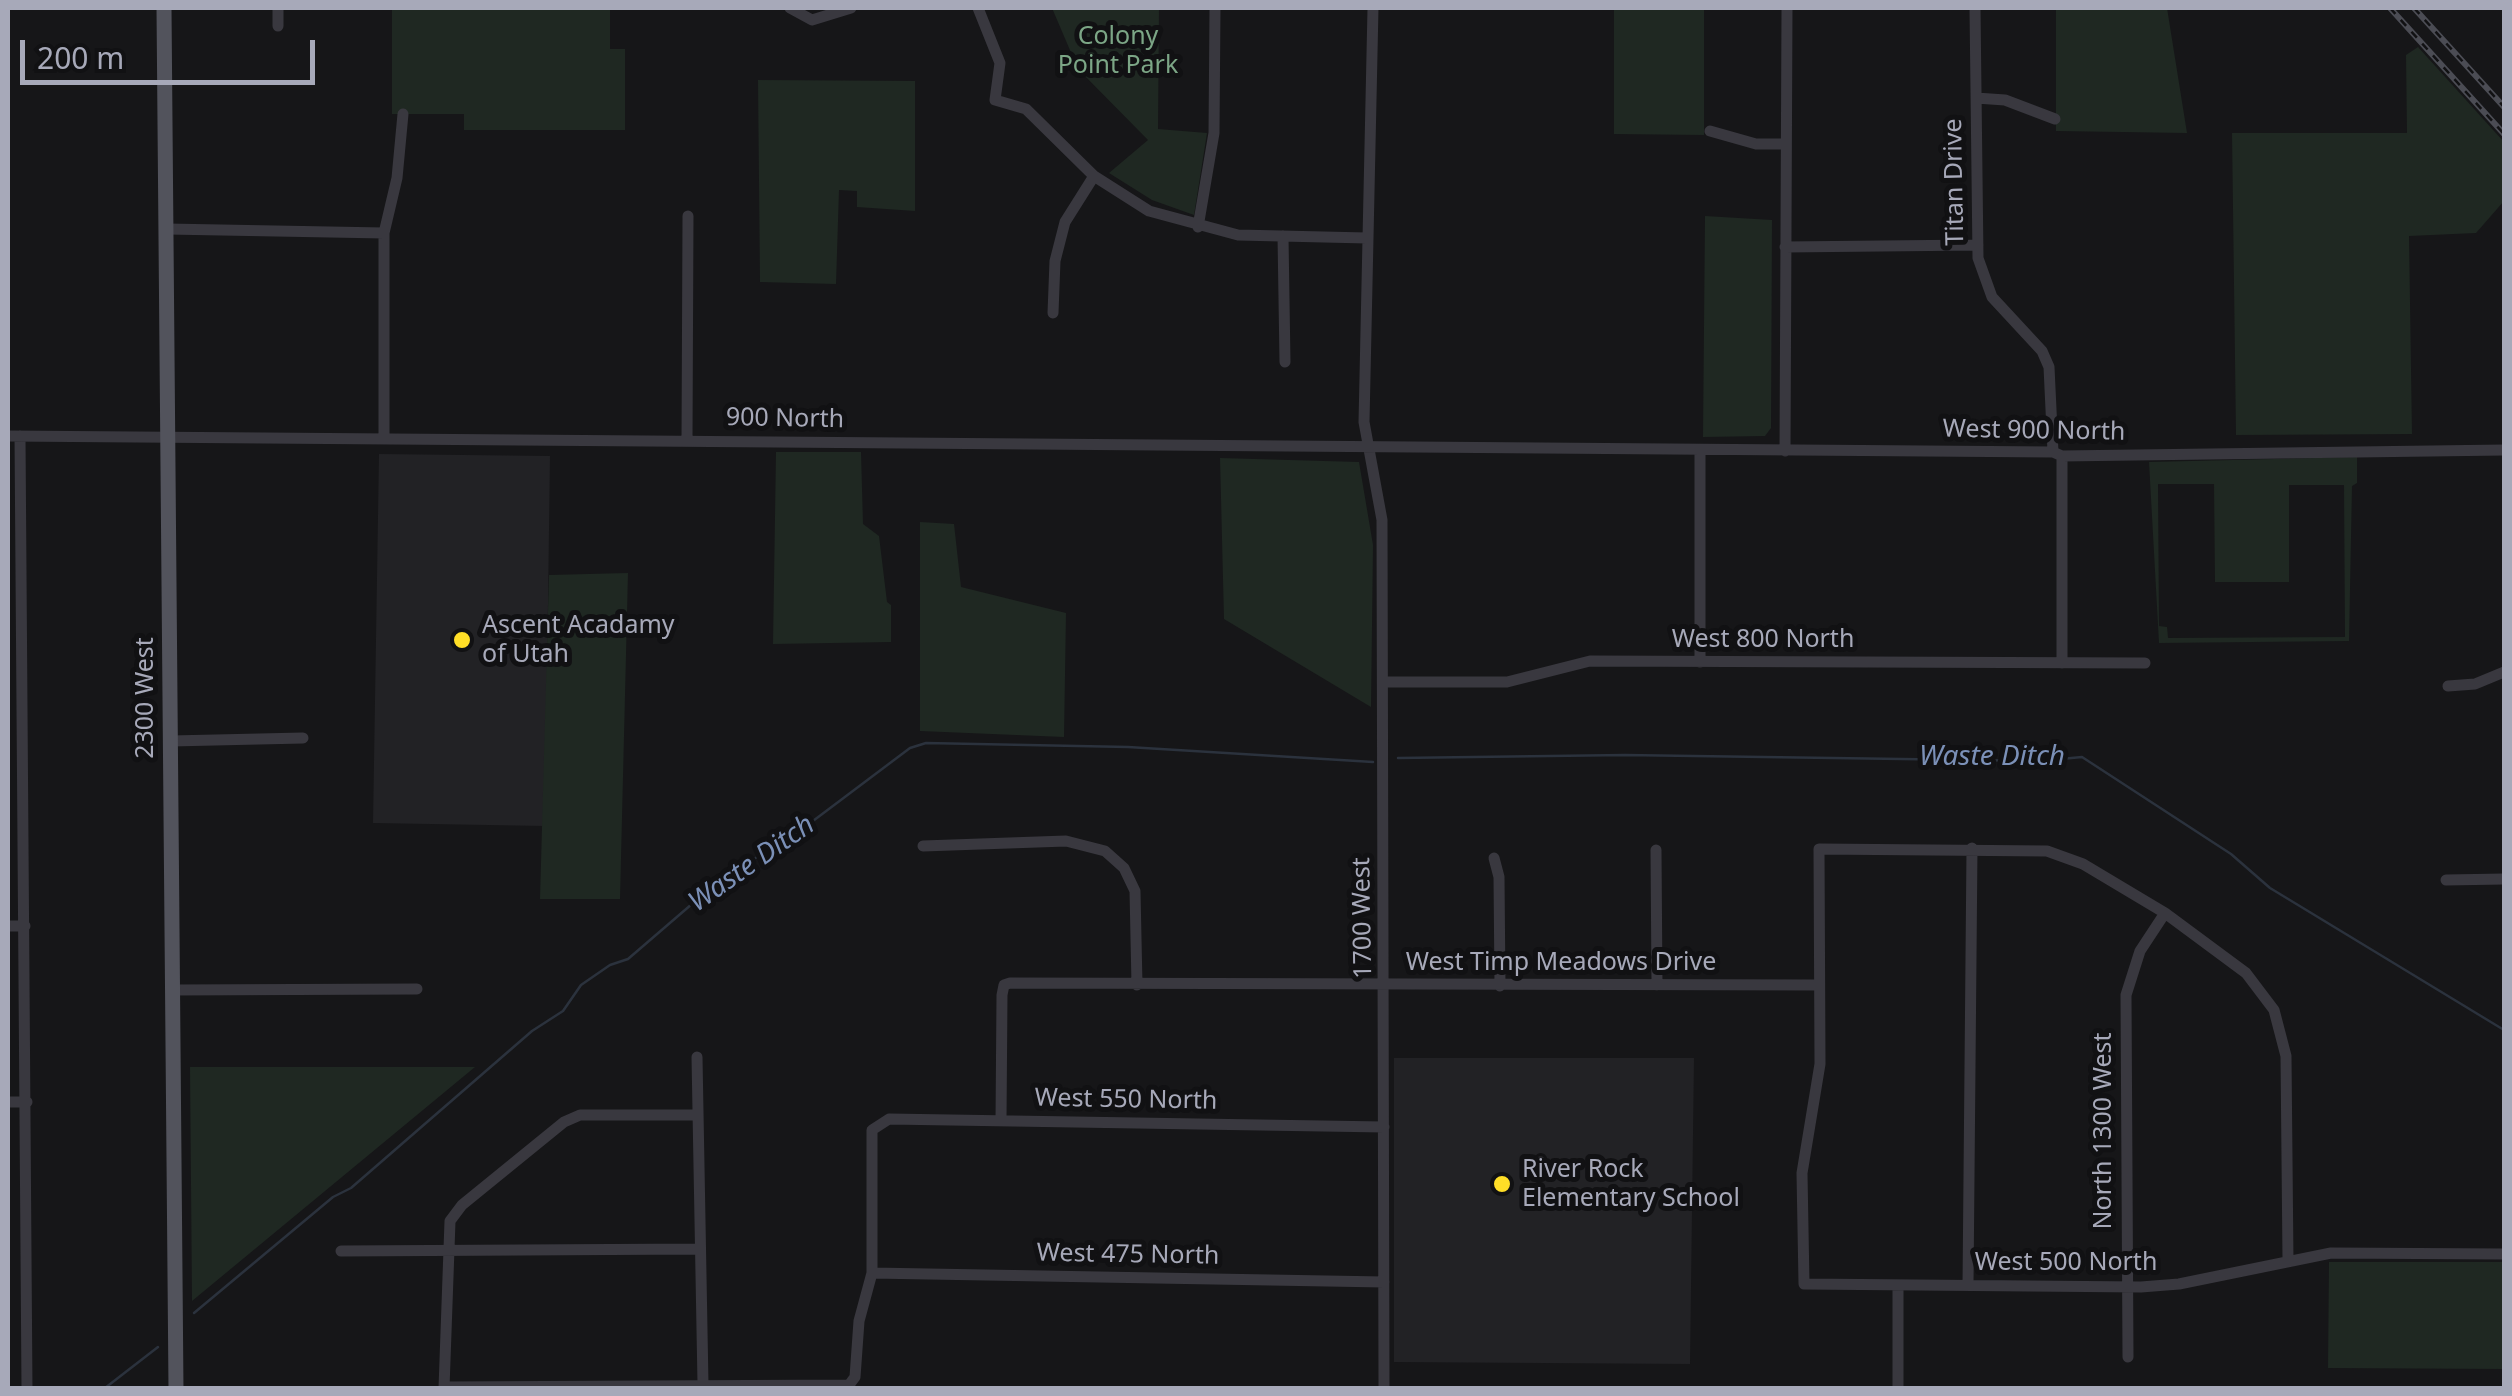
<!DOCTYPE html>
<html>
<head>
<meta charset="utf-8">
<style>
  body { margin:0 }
  #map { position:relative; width:2512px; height:1396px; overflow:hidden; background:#161618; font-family:"Noto Sans",sans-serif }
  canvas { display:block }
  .frame { position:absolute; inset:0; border:10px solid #a7a9b9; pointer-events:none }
  .scale { position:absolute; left:20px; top:40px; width:295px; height:45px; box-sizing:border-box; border:5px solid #a7a9b9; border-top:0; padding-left:12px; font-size:30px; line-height:35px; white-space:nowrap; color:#a7a9b9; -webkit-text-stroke:8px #111113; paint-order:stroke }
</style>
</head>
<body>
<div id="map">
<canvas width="2512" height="1396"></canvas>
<div class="frame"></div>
<div class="scale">200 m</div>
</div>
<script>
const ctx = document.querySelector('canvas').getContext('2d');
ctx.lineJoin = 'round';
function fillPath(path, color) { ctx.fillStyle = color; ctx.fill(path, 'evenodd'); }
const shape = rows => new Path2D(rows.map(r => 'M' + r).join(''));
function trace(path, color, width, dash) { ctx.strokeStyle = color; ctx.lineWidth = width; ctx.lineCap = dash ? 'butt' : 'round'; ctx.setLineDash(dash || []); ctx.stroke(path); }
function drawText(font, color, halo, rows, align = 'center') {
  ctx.font = font + ' "Noto Sans",sans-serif'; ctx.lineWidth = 10; ctx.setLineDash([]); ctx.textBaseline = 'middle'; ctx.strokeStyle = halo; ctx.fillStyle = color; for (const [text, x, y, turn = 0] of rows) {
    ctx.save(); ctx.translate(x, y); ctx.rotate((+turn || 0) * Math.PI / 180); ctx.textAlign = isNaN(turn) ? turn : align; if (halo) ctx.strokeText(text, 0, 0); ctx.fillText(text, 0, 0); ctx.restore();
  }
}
fillPath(shape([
  [379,454,550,456,545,826,373,823],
  [1394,1058,1694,1058,1690,1364,1394,1362]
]), '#222225');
fillPath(shape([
  [392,8,610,8,610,49,625,49,625,130,464,130,464,114,392,114],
  [1052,8,1159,8,1158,129,1207,133,1194,215,1152,200,1109,173,1148,140,1078,69],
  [1614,8,1704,8,1704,135,1614,134],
  [2056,8,2167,8,2187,133,2056,131],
  [2418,47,2504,142,2504,201,2476,233,2409,236,2412,434,2236,435,2232,133,2407,133,2406,55],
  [758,80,915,81,915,211,857,207,857,191,839,190,836,284,760,282],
  [1705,216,1772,220,1771,428,1765,436,1703,437],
  [776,452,861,452,863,524,879,536,887,602,891,605,891,642,773,644],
  [2357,457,2357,483,2352,486,2349,641,2159,643,2149,462],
  [2158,484,2214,484,2215,582,2289,582,2289,485,2344,485,2345,637,2168,638,2167,627,2159,626],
  [1220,458,1359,462,1373,545,1371,707,1224,619],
  [920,522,954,524,961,587,1066,613,1064,737,920,731],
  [628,573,620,899,540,899,549,575],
  [190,1067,475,1067,192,1301],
  [2329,1262,2504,1262,2504,1369,2328,1368]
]), '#1f2822');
trace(shape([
  [1398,758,1625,755,2040,761,2082,757,2231,854,2270,888,2504,1030],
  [194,1313,333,1197,351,1188,532,1031,563,1011,581,985,610,965,628,959,728,873,785,842,910,748,926,743,1128,747,1373,762],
  [105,1388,158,1347]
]), '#2b323d', 2.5);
trace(shape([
  [278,8,278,26],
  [790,8,812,20,851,8],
  [978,8,1000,63,995,100,1026,109,1094,176,1149,211,1238,235,1367,238],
  [1373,8,1364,422,1382,520,1384,1388],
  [1975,8,1978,258,1992,297,2042,351,2049,367,2053,452],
  [1976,98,2005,100,2055,119],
  [1710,131,1756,144,1786,144],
  [1198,227,1214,133,1215,8],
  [167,229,384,233],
  [1283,236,1285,362],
  [1785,247,1978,245],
  [1053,313,1055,261,1065,222,1094,176],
  [8,436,2053,452,2062,456,2504,450],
  [20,436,27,1388],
  [384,436,384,233,397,178,403,114],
  [687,440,688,216],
  [1700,451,1700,662],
  [1785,451,1787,8],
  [2062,663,2062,456],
  [1383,682,1507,682,1590,661,2145,663],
  [2448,686,2475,684,2504,672],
  [171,741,303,738],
  [923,846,1066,841,1105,851,1124,868,1135,891,1137,985],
  [1656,850,1657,985],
  [1494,858,1499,877,1500,986],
  [2446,880,2504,879],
  [8,926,25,926],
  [173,990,417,989],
  [697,1057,703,1384],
  [8,1102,27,1102],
  [1001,1121,1002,995,1004,985,1010,983,1819,985],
  [341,1251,700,1249],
  [2288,1261,2286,1056,2274,1010,2246,973,2165,913,2083,864,2047,851,1819,849,1820,1064,1802,1173,1804,1284,2141,1287,2179,1284,2331,1253,2504,1254],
  [872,1273,1384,1282],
  [1898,1285,1898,1388],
  [1968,1285,1972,848],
  [2128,1357,2126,995,2140,951,2165,913],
  [444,1387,849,1385,855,1377,859,1321,872,1273,872,1130,889,1119,1384,1127],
  [444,1388,450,1221,462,1205,564,1122,580,1115,697,1115]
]), '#39383f', 11);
trace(shape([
  [164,8,176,1388]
]), '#52535c', 15);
const rail = shape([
  [2390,8,2504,134],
  [2414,8,2504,107]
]);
trace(rail, '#4b4c54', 6);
trace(rail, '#111113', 2.5, [8]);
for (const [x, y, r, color] of [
  [462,640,10,"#ffde27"],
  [1502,1184,10,"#ffde27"]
]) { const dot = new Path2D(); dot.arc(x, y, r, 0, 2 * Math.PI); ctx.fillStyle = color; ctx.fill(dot); trace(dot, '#111113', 4); }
drawText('25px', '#7ca686', '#111113', [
  ["Colony",1118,37],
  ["Point Park",1118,66]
]);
drawText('25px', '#a7a9b9', '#111113', [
  ["Titan Drive",1955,182,-91],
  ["900 North",785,419,1],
  ["West 900 North",2034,431,1],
  ["West 800 North",1763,640],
  ["2300 West",146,698,-90],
  ["1700 West",1363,918,-91],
  ["West Timp Meadows Drive",1561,963],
  ["West 550 North",1126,1100,1],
  ["North 1300 West",2104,1131,-90],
  ["West 475 North",1128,1255,1],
  ["West 500 North",2066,1263]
]);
drawText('25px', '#a7a9b9', '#111113', [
  ["Ascent Acadamy",482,626],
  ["of Utah",482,655],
  ["River Rock",1522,1170],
  ["Elementary School",1522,1199]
], 'left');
drawText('italic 28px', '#7b90b7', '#111113', [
  ["Waste Ditch",1992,757],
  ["Waste Ditch",752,864,-35]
]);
</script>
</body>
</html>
